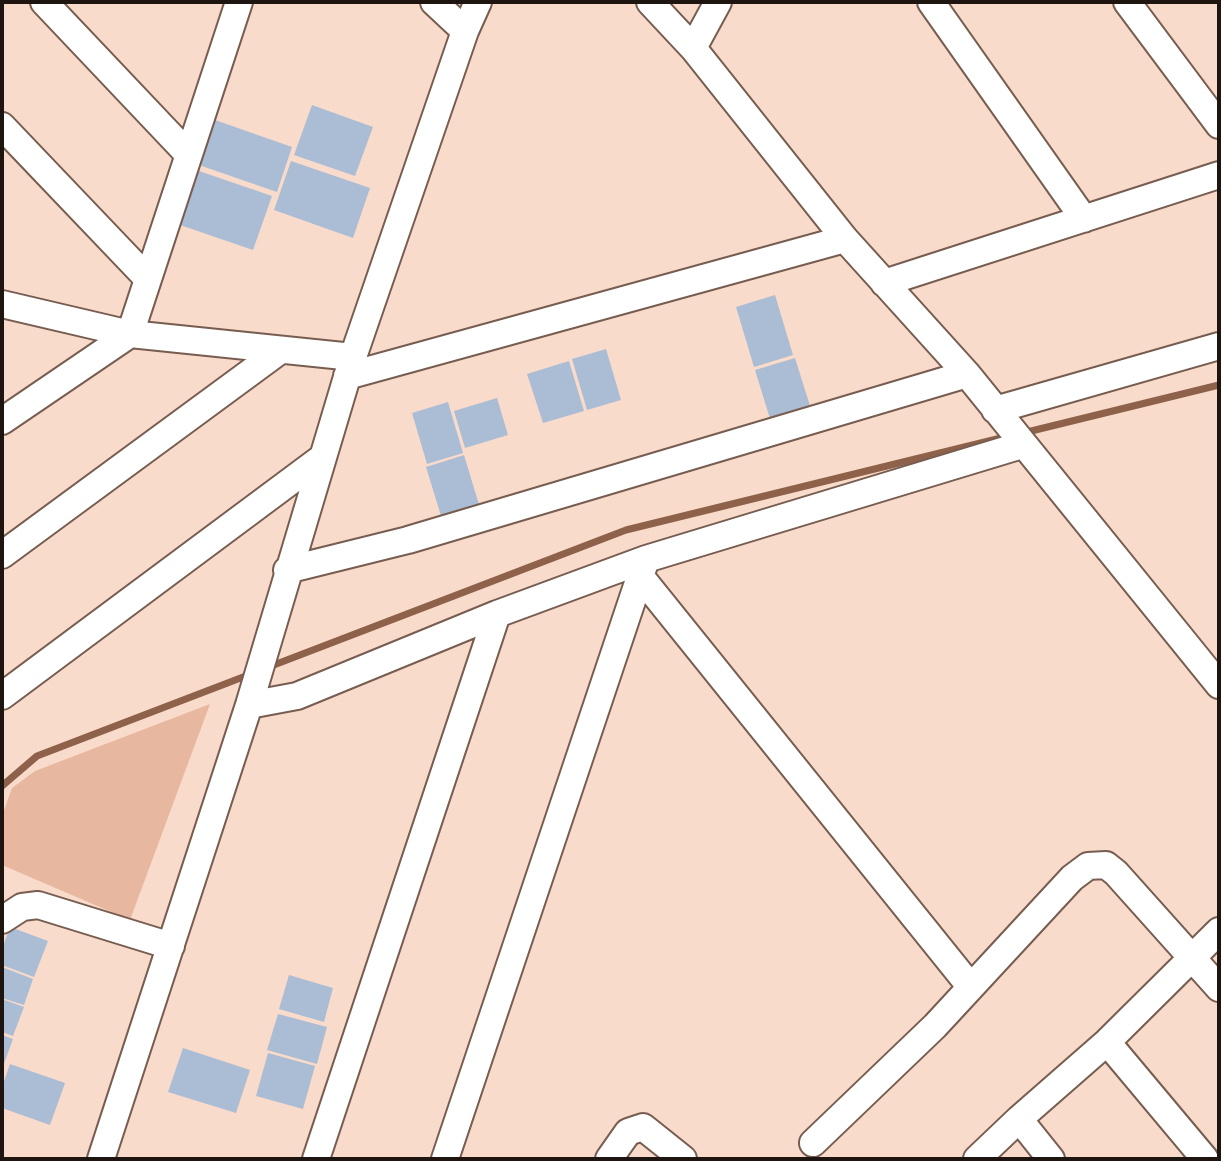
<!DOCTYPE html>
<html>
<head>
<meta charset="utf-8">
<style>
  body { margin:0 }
  #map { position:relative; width:1221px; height:1161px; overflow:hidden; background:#f9dbcb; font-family:Helvetica,sans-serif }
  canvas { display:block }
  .frame { position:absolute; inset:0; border:4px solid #1f1510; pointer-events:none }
</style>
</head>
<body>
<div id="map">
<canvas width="1221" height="1161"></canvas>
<div class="frame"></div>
</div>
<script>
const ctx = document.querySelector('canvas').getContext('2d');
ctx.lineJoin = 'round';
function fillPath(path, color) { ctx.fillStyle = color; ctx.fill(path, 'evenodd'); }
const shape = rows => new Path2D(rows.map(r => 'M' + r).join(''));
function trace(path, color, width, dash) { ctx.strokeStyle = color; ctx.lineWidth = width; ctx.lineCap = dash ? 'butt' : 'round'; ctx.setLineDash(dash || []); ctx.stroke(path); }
fillPath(shape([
  [210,704,130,920,2,865,2,816,12,788,35,771]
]), '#e7b89f');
trace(shape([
  [1023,433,1219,385],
  [266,668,626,530,1001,438],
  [2,786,37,756,251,674]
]), '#8e614a', 7);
fillPath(shape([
  [312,105,373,127,355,176,294,155],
  [215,120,292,147,277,192,199,165],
  [291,161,370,188,353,238,274,210],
  [199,171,272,196,253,250,180,225],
  [775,295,793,355,754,367,736,307],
  [606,349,621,400,587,410,572,359],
  [795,358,811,409,771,422,755,370],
  [569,361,584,411,543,423,527,374],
  [497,398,508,435,465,448,454,411],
  [448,402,463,453,427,464,412,413],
  [464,455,480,508,442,519,426,467],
  [10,927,48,941,34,977,2,965,2,949],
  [2,967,33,979,24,1005,2,998],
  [289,975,333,988,324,1022,279,1009],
  [2,999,24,1007,13,1036,2,1032],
  [278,1014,327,1027,317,1064,267,1050],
  [2,1035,13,1039,2,1069],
  [183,1048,250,1070,236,1113,168,1092],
  [268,1053,315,1066,303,1109,256,1096],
  [10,1064,65,1083,50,1125,2,1108,2,1087]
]), '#abbcd5');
const minor = shape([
  [44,2,188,154],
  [434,2,465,31],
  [650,2,693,48,845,239,967,374],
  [931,2,1084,219],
  [1127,2,1219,125],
  [693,48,718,2],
  [2,126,148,279],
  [884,283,1219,175],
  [2,304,130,334,353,357],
  [347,376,845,239],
  [995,410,1219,346],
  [2,421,130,334,239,2],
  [2,555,278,352],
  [287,570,408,540,967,374,1219,685],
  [640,576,970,986],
  [2,696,323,457],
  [249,705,297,696,497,614,646,559,1022,445],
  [2,920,22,907,38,905,171,946],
  [1107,1042,1205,1159],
  [813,1143,935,1026,1072,878,1088,866,1106,865,1116,873,1219,988],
  [101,1159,249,705,353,357,465,31,478,2],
  [316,1159,497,614],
  [445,1159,646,559],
  [609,1159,628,1132,643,1127,683,1159],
  [977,1159,1019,1119],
  [1051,1159,1019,1119,1107,1042,1219,931]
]);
trace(minor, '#775d50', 30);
trace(minor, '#fff', 26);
</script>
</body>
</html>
